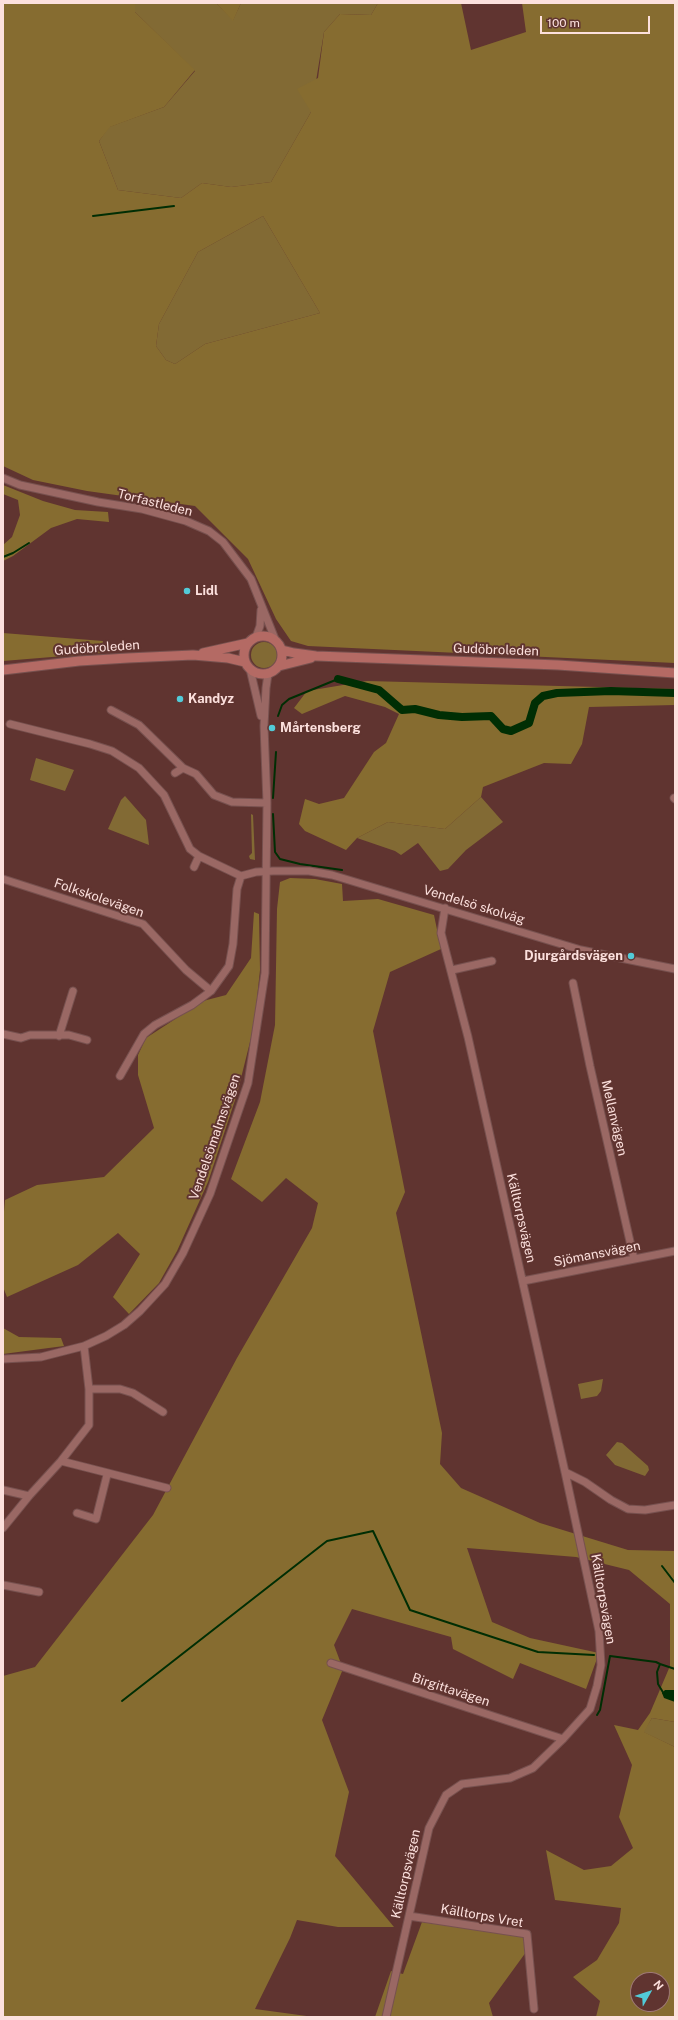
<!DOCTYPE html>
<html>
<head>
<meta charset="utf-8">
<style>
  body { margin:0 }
  #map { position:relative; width:678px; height:2020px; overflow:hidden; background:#603430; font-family:"Public Sans",sans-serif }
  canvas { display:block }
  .frame { position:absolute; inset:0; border:4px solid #fce0dd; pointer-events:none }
  .north { position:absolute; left:630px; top:1972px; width:40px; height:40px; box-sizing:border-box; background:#603430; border:1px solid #9e7975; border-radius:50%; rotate:51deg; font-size:11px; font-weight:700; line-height:16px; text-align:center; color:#fce0dd }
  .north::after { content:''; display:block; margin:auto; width:14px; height:18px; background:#52cbd8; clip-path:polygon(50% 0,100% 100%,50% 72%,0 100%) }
  .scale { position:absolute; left:540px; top:16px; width:110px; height:18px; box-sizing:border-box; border:2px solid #fce0dd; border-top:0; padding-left:5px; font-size:12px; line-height:14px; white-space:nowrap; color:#fce0dd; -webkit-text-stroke:3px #603430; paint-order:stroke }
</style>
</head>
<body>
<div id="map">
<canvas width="678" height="2020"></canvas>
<div class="frame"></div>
<div class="north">N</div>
<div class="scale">100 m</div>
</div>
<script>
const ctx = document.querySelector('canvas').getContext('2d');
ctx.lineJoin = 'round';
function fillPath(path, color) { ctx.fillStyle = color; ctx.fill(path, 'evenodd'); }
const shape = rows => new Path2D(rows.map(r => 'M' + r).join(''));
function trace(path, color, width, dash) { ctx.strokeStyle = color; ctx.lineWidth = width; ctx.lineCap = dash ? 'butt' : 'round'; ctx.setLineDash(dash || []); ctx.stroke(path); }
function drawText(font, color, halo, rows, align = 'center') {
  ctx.font = font + ' "Public Sans",sans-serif'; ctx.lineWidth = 4; ctx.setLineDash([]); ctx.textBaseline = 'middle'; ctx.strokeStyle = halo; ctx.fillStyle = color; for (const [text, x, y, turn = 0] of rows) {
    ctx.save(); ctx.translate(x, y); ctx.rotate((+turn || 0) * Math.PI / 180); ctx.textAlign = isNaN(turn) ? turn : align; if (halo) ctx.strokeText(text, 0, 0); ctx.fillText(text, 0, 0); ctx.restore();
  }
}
fillPath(shape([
  [135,3,216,3,233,20,241,3,378,3,371,15,340,14,324,32,311,112,271,182,231,187,202,183,181,198,118,190,99,141,109,127,164,107,195,71,135,12],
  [263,216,320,313,205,344,175,364,166,360,156,346,159,324,198,252],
  '251 655a13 13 0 1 1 26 0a13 13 0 1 1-26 0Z',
  [36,758,74,770,65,791,30,780],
  [125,796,146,820,149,845,108,829,121,800],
  [481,797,503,822,466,850,448,869,440,871,418,843,401,855,395,851,357,838,388,822,445,829],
  [251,814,253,815,255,860,250,859,249,856,252,853],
  [603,1379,601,1391,597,1396,581,1399,578,1384],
  [617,1442,622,1443,648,1466,649,1470,645,1476,615,1465,606,1455],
  [652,1718,675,1722,675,1747,643,1732]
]), '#826a34');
fillPath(shape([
  [3,3,135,3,135,12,195,70,164,107,110,127,99,141,118,190,181,198,202,183,231,187,271,182,311,112,297,89,318,78,324,32,340,14,371,15,378,3,461,3,471,50,526,32,522,3,675,3,675,663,308,646,291,641,276,619,248,559,195,506,87,491,33,480,3,466],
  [263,216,320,313,205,344,175,364,166,360,156,346,159,324,198,252],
  [216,3,241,3,233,21],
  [3,485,43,501,75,510,108,512,109,522,77,519,51,528,13,556,3,561,3,545,12,537,20,515,18,500,3,494],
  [3,633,103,641,101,653,3,661],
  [367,681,675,689,675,705,589,707,582,744,571,764,544,763,483,787,481,797,445,829,388,822,357,838,346,850,305,831,299,824,305,799,319,804,344,798,374,752,386,743,399,714,385,707,345,696,302,714,294,708,307,691],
  [290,878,315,879,342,884,343,901,378,899,434,915,441,949,390,972,373,1031,405,1192,396,1213,442,1433,440,1464,461,1488,540,1523,628,1550,675,1551,675,1722,652,1718,644,1732,675,1747,675,2017,596,2017,600,2001,573,1977,597,1960,619,1923,621,1908,555,1900,546,1850,584,1870,611,1866,633,1848,619,1817,632,1765,614,1725,638,1730,650,1713,670,1666,670,1604,629,1570,576,1557,467,1548,492,1622,530,1638,599,1653,586,1689,520,1663,513,1679,453,1649,451,1637,352,1609,334,1645,343,1669,322,1720,349,1792,335,1856,394,1927,338,1927,297,1920,290,1938,255,2009,314,2017,3,2017,3,1676,35,1667,153,1515,237,1358,312,1228,318,1203,286,1178,262,1202,231,1179,260,1102,275,1025,277,909,280,882],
  [638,1980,662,1980,662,2004,638,2004],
  [254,912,259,914,260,970,254,1026,237,1094,208,1182,177,1251,159,1283,129,1314,113,1297,140,1254,118,1233,78,1265,7,1297,3,1287,3,1223,5,1200,37,1185,104,1177,154,1128,138,1075,138,1055,146,1038,203,1001,226,995,251,958],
  [3,1328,19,1337,61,1338,64,1346,3,1354],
  [422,1922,522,1935,529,1948,489,2003,493,2017,375,2017,391,1971,403,1974]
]), '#866c30');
fillPath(shape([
  [665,1690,675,1690,675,1702,664,1698,662,1693]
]), '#002e04');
trace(shape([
  [93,216,174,206],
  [3,557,13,553,29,543],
  [278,716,282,705,289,699,338,679],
  [273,798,276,752],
  [273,814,275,852,280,859,300,864,342,870],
  [662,1566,675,1583],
  [660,1664,675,1669],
  [122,1701,327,1541,373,1531,410,1610,538,1652,594,1655],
  [597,1715,600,1710,610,1656,656,1662,660,1664,657,1672,658,1684,664,1694]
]), '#002e04', 2);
trace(shape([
  [338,679,379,690,402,710,415,709,439,715,462,717,491,716,503,729,511,731,529,723,535,703,543,696,557,693,611,691,675,693]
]), '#002e04', 8);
const minor = shape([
  [3,478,20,485,98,502,142,509,186,521,209,531,223,542,251,579,275,639],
  [256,637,260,626,261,610],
  [250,669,261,716],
  [111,710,139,725,183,768,196,774,214,795,232,802,267,803],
  [10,724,90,744,112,751,139,768,164,795,190,849,199,856,241,876,256,872,273,871,309,871,332,875,581,950,675,969],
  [175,773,183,768],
  [674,798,675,799],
  [194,867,199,856],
  [3,879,143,924,186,970,211,991],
  [452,970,492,961],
  [573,983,590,1066,634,1259],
  [3,1034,21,1038,30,1035,69,1035,87,1040],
  [59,1036,73,991],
  [120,1076,144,1034,155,1025,192,1005,211,991,229,966,233,944,237,889,241,876],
  [523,1281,675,1251],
  [3,1359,41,1357,84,1346,106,1336,124,1325,140,1311,165,1284,183,1253,210,1194,248,1083,265,973,267,803,264,726,266,688,268,674],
  [89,1389,120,1389,133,1393,163,1412],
  [61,1461,167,1488],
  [565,1472,585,1482,611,1500,628,1509,645,1510,675,1505],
  [3,1490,29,1496],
  [77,1513,96,1519,107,1475],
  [3,1528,29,1496,61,1461,89,1425,89,1389,84,1346],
  [3,1585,39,1592],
  [331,1663,563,1739],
  [409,1916,527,1934,534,2009],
  [386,2017,429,1828,446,1795,462,1784,510,1778,533,1768,563,1739,590,1709,597,1686,601,1665,599,1631,565,1472,468,1037,441,933,445,908]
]);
const major = shape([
  '244 655a19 19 0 1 1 38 0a19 19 0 1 1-38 0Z',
  [282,650,294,653,316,656,558,665,675,673],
  [203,653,248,643],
  [279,666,311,658],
  [3,670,79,661,128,658,193,655,228,658,245,662]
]);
trace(minor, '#77514f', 9);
trace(major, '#77514f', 11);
trace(minor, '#9a6864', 7);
trace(major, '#b46a64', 9);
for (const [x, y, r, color] of [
  [187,591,4,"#52cbd8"],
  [180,699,4,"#52cbd8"],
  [272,728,4,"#52cbd8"],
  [631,956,4,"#52cbd8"]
]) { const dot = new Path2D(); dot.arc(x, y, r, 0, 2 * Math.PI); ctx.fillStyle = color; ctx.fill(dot); trace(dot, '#603430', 1.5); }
drawText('13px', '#fce0dd', '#603430', [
  ["Torfastleden",155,503,14],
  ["Gudöbroleden",97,648,-4],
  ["Gudöbroleden",496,650,2],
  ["Folkskolevägen",99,898,19],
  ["Vendelsö skolväg",474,905,17],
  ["Mellanvägen",614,1118,77],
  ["Vendelsömalmsvägen",215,1137,-71],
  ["Källtorpsvägen",521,1218,77],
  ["Sjömansvägen",597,1254,-11],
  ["Källtorpsvägen",603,1599,80],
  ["Birgittavägen",451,1690,18],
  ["Källtorpsvägen",406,1874,-77],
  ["Källtorps Vret",482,1916,10]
]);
drawText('bold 13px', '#fce0dd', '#603430', [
  ["Lidl",195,591],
  ["Kandyz",188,699],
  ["Mårtensberg",280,728],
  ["Djurgårdsvägen",623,956,"right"]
], 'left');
</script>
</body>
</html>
